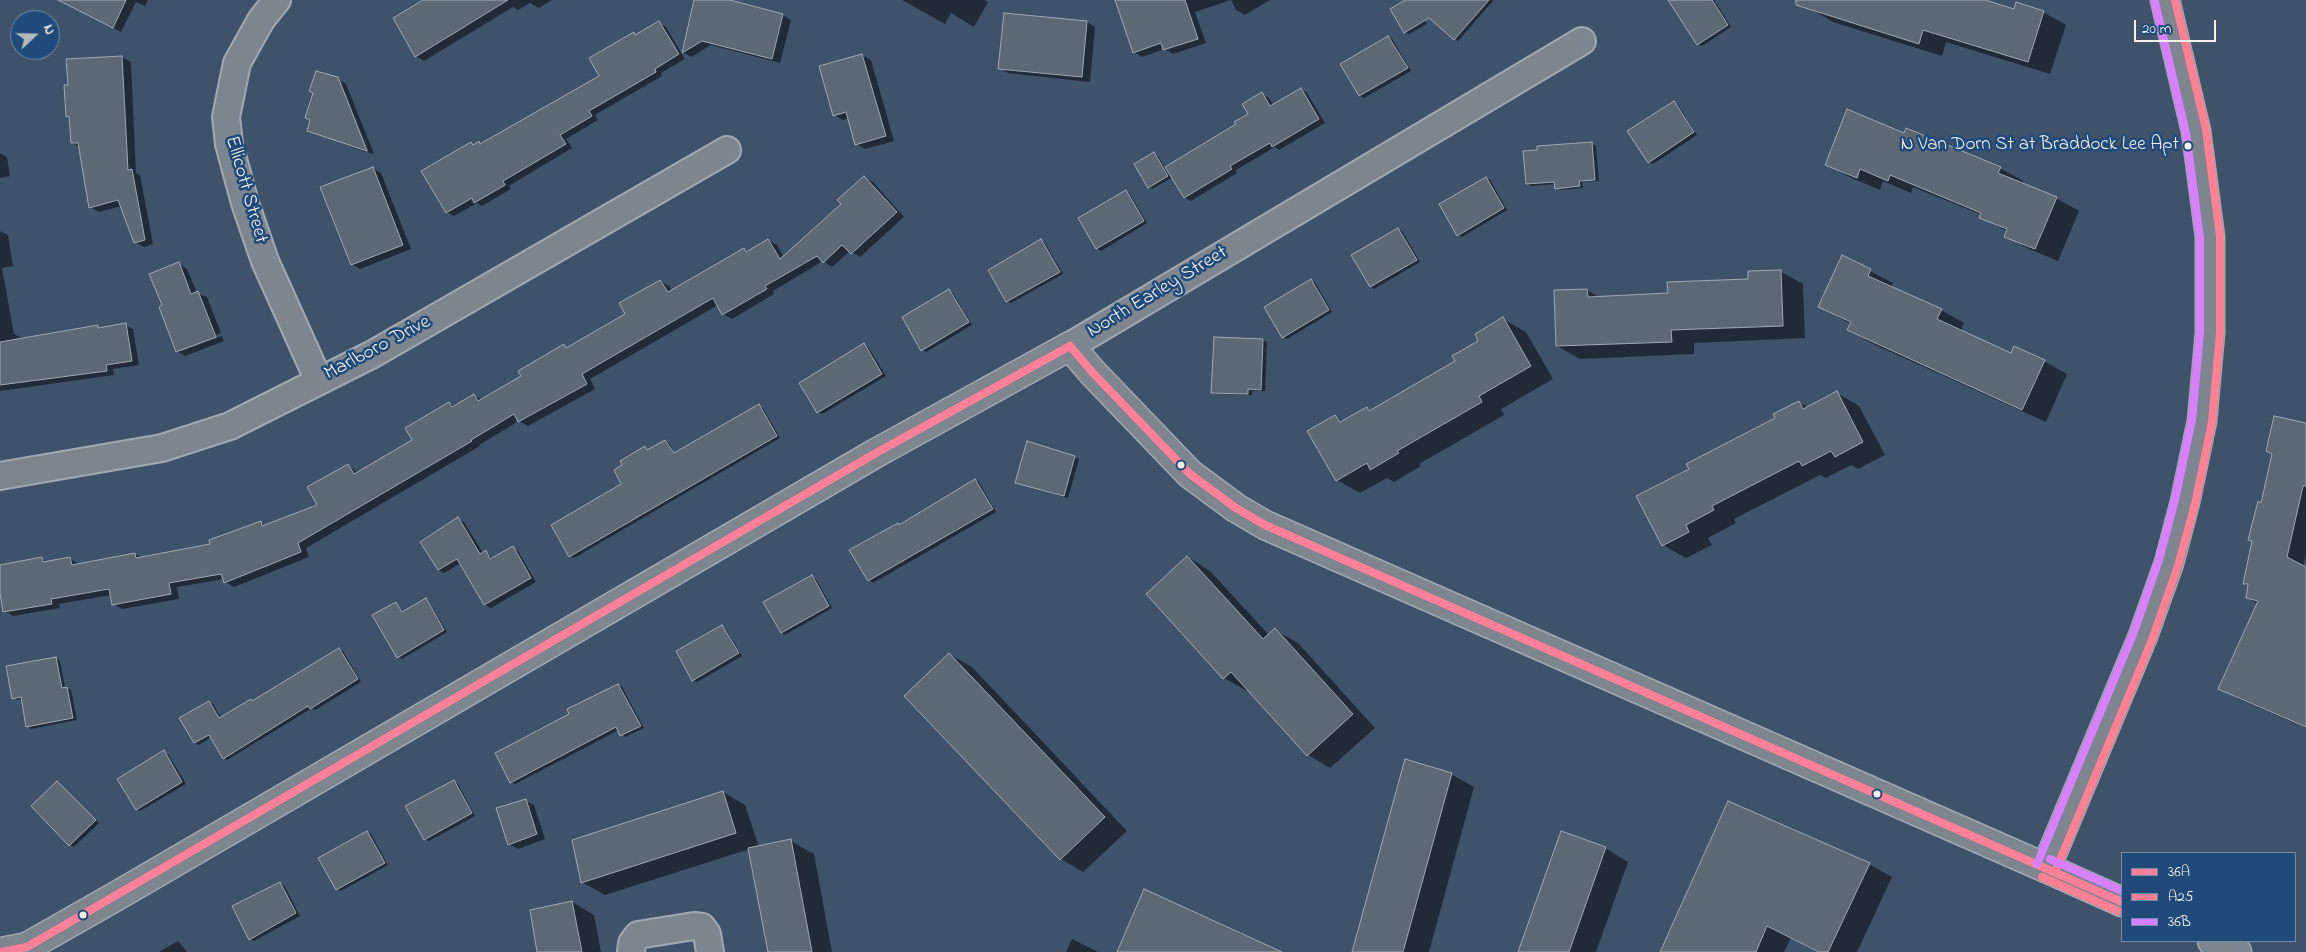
<!DOCTYPE html>
<html>
<head>
<meta charset="utf-8">
<style>
  body { margin:0 }
  #map { position:relative; width:2306px; height:952px; overflow:hidden; background:#3e5269; font-family:"Indie Flower",sans-serif }
  canvas { display:block }
  .legend { position:absolute; left:2121px; top:852px; width:175px; height:90px; box-sizing:border-box; background:#1f4a7a; border:1px solid #748da6; margin:0; padding:6px 9px; list-style:none; font-size:15px; color:#f4f1e8 }
  .legend li { display:flex; align-items:center; gap:10px; height:25px }
  .legend b { width:25px; border:1px solid #748da6 }
  .north { position:absolute; left:10px; top:10px; width:50px; height:50px; box-sizing:border-box; background:#1f4a7a; border:1px solid #748da6; border-radius:50%; rotate:69deg; font-size:14px; font-weight:700; line-height:20px; text-align:center; color:#f4f1e8 }
  .north::after { content:''; display:block; margin:auto; width:18px; height:22px; background:#b4b9bc; clip-path:polygon(50% 0,100% 100%,50% 72%,0 100%) }
  .scale { position:absolute; left:2134px; top:20px; width:82px; height:22px; box-sizing:border-box; border:2px solid #f4f1e8; border-top:0; padding-left:6px; font-size:15px; line-height:18px; white-space:nowrap; color:#f4f1e8; -webkit-text-stroke:4px #1f4a7a; paint-order:stroke }
</style>
</head>
<body>
<div id="map">
<canvas width="2306" height="952"></canvas>
<ul class="legend">
<li><b style="height:6px;background:#ff8098"></b>36A</li>
<li><b style="height:6px;background:#ff8094"></b>A25</li>
<li><b style="height:6px;background:#d880ff"></b>36B</li>
</ul>
<div class="north">N</div>
<div class="scale">20 m</div>
</div>
<script>
const ctx = document.querySelector('canvas').getContext('2d');
ctx.lineJoin = 'round';
function fillPath(path, color) { ctx.fillStyle = color; ctx.fill(path, 'evenodd'); }
const shape = rows => new Path2D(rows.map(r => 'M' + r).join(''));
function trace(path, color, width, dash) { ctx.strokeStyle = color; ctx.lineWidth = width; ctx.lineCap = dash ? 'butt' : 'round'; ctx.setLineDash(dash || []); ctx.stroke(path); }
function drawText(font, color, halo, rows, align = 'center') {
  ctx.font = font + ' "Indie Flower",sans-serif'; ctx.lineWidth = 5; ctx.setLineDash([]); ctx.textBaseline = 'middle'; ctx.strokeStyle = halo; ctx.fillStyle = color; for (const [text, x, y, turn = 0] of rows) {
    ctx.save(); ctx.translate(x, y); ctx.rotate((+turn || 0) * Math.PI / 180); ctx.textAlign = isNaN(turn) ? turn : align; if (halo) ctx.strokeText(text, 0, 0); ctx.fillText(text, 0, 0); ctx.restore();
  }
}
fillPath(shape([
  [93,0,148,0,145,6,136,2,121,32,95,18],
  [426,0,552,0,539,8,530,3,518,10,513,7,424,61,416,56],
  [704,0,725,0,783,15,791,20,780,63,711,45,691,57,683,52],
  [902,0,985,0,988,2,974,27,951,13,945,24],
  [1123,0,1270,0,1245,15,1236,10,1231,0,1195,12,1206,43,1173,54,1165,49,1142,57,1134,52],
  [1408,0,1413,1,1427,24,1409,34,1405,32],
  [1427,0,1492,0,1493,1,1458,41,1455,39],
  [1670,0,1714,0,1731,27,1702,46,1698,44],
  [1813,0,1980,0,2014,11,2043,12,2066,25,2050,74,1946,42,1942,56,1833,22,1811,9],
  [1087,22,1095,27,1090,82,1008,73,1000,68],
  [659,23,666,27,685,59,661,73,662,76,595,115,598,120,566,139,572,148,509,186,511,189,482,206,477,203,454,216,447,212,471,143,475,145,479,143,482,144,601,76,634,34,637,36],
  [1388,37,1392,39,1411,71,1364,98,1360,96,1342,64],
  [862,55,871,60,894,141,865,149,856,144,849,118,843,120,834,115],
  [122,57,131,62,136,173,140,175,153,244,144,247,135,242,121,206,99,212,90,207,80,147,72,143,70,118,67,116],
  [337,79,366,152,308,130],
  [340,80,346,84,374,154,369,153],
  [1301,89,1307,93,1325,123,1279,150,1275,147,1236,170,1237,173,1191,201,1184,197,1173,177,1152,189,1149,187,1154,154,1158,156,1165,168,1237,125,1250,114,1262,94,1269,98,1273,105],
  [1674,103,1678,105,1697,135,1653,164,1649,162],
  [1905,134,2000,168,2023,181,2022,184,2056,198,2079,211,2058,261,2029,249,2006,236,2008,232,1981,217,1982,215,1913,187,1911,193,1883,181,1880,190,1849,177,1826,164],
  [1592,144,1596,146,1599,181,1582,182,1583,188,1560,190,1556,188,1556,184,1531,186,1527,184],
  [0,153,7,157,10,176,0,178],
  [373,168,381,173,411,249,360,269,352,264],
  [864,177,873,182,904,217,860,257,850,251,832,267,823,261,773,291,774,294,732,319,723,314,718,305,590,379,595,389,528,426,519,421,479,445,480,446,306,548,309,557,234,587,225,582,224,579,177,587,179,599,122,609,113,604,111,595,59,604,60,608,13,616,4,611,0,585,0,566,42,559,48,562,70,558,79,565,135,554,142,558,212,545,260,522,266,526,319,506,348,465,358,473,414,441,449,403,455,406,474,395,482,400,522,376,564,346,568,348,627,314,660,281,669,286,672,291,744,249,749,252,768,240,777,245,784,258,843,204],
  [1486,178,1490,180,1507,210,1462,237,1458,235],
  [1126,191,1129,193,1147,223,1101,251,1097,248,1080,218],
  [1398,229,1402,231,1420,262,1374,289,1371,287],
  [0,231,8,235,13,266,2,268,14,334,22,338,97,327,101,329,125,325,133,329,139,365,113,369,114,375,0,391],
  [1041,240,1045,243,1063,274,1011,303,1007,301],
  [1842,257,1893,283,1891,288,1941,310,1964,323,1961,331,2012,354,2044,361,2067,374,2046,422,1871,343,1849,330,1851,324,1820,307],
  [179,264,187,269,197,293,207,297,221,333,181,349,181,351,222,336,224,341,185,356,177,351,163,306],
  [1780,271,1803,284,1805,338,1694,343,1694,354,1580,359,1557,346,1587,290,1600,298,1669,294,1749,280],
  [1311,280,1315,282,1332,312,1287,339,1283,337],
  [949,290,953,293,972,325,926,352,922,350],
  [1503,319,1526,332,1553,379,1501,409,1504,415,1419,464,1421,466,1394,482,1387,478,1360,493,1337,480,1335,417,1344,421,1367,408,1372,411,1457,362],
  [1263,340,1267,342,1265,391,1252,391,1252,395,1217,394,1213,392],
  [864,345,868,347,886,376,822,414,818,412],
  [1837,393,1859,406,1885,455,1858,469,1851,465,1826,478,1820,475,1734,519,1736,523,1708,538,1712,545,1686,558,1663,545,1690,470,1777,418,1799,402,1809,408],
  [759,405,763,408,780,438,574,558,570,556,623,484,645,448,650,450,665,441,669,443,675,454],
  [2306,424,2306,555,2303,567,2306,568,2306,728,2236,698,2220,689,2258,604,2247,598,2249,586,2245,584,2262,505],
  [1028,443,1079,459,1068,498,1020,484],
  [975,480,979,482,996,512,873,583,869,580,851,551,900,525],
  [458,519,464,522,483,553,486,552,493,559,513,548,518,551,536,582,491,608,485,605,461,563,444,573,439,570],
  [1188,557,1210,571,1269,635,1275,630,1298,643,1375,728,1330,768,1308,755,1249,690,1247,691,1224,678,1148,594],
  [812,576,816,579,832,608,785,635,782,633],
  [426,599,429,602,447,632,402,659,398,657,396,603,404,612],
  [722,627,726,629,742,656,697,682,693,680],
  [339,649,343,651,361,682,315,710,312,708,227,760,224,758,211,737,199,745,195,743,209,702,213,704,221,718,251,700,253,702],
  [949,654,972,667,1127,831,1083,872,1061,859],
  [56,658,60,661,65,688,71,690,77,720,31,729,27,726,22,699,17,700,14,698],
  [618,685,622,687,644,728,625,737,619,730,515,784,511,782,571,714],
  [164,752,168,754,186,784,140,811,136,809],
  [1451,774,1474,787,1429,952,1353,952],
  [454,781,458,784,475,816,429,841,425,839],
  [57,782,99,823,74,847,70,845],
  [723,792,745,805,759,847,791,841,814,854,832,952,769,952,750,849,605,895,582,882],
  [525,801,534,805,545,839,518,849,509,844],
  [367,832,371,834,388,865,341,891,337,889],
  [1605,848,1628,862,1596,952,1519,952],
  [1869,864,1892,877,1857,952,1819,952,1791,938,1784,952,1661,952],
  [280,883,284,885,300,916,254,941,250,939],
  [572,902,594,915,601,952,539,952],
  [1072,939,1098,952,1066,952],
  [178,941,187,952,159,952]
]), '#0007');
const building = shape([
  [58,0,126,0,113,28,58,0],
  [423,0,508,0,415,57,393,18,423,0],
  [694,0,730,0,783,14,772,59,702,41,682,53,694,0],
  [1115,0,1185,0,1198,39,1163,50,1161,43,1133,53,1115,0],
  [1405,0,1489,0,1454,40,1429,18,1404,33,1390,9,1405,0],
  [1668,0,1712,0,1728,25,1697,45,1668,0],
  [1796,0,1985,0,2014,9,2016,2,2044,11,2028,62,1923,30,1919,44,1796,5,1796,0],
  [1004,13,1087,21,1082,77,998,69,1004,13],
  [659,21,679,54,655,69,656,72,589,111,592,116,560,135,566,144,503,181,505,185,474,203,472,198,446,213,421,171,471,142,473,145,479,141,480,144,599,76,589,58,634,32,635,35,659,21],
  [1388,36,1408,68,1359,96,1340,64,1388,36],
  [862,54,886,136,855,145,846,112,833,116,819,66,862,54],
  [122,56,128,170,132,169,145,240,134,243,118,200,89,208,78,143,71,143,69,116,66,117,64,85,68,85,66,59,122,56],
  [316,71,338,77,367,151,307,131,310,120,305,118,313,93,309,91,316,71],
  [1301,88,1319,119,1272,147,1270,143,1230,166,1232,169,1184,198,1165,167,1236,124,1234,122,1248,114,1242,104,1262,92,1270,106,1301,88],
  [1674,101,1694,132,1648,163,1627,131,1674,101],
  [1847,109,1904,133,1906,128,2001,167,1998,173,2057,197,2035,249,2004,237,2007,229,1979,218,1981,213,1890,175,1888,181,1860,169,1857,178,1825,165,1847,109],
  [1592,142,1595,180,1579,181,1580,186,1555,189,1554,182,1526,184,1523,151,1537,150,1537,146,1592,142],
  [1154,152,1168,176,1148,188,1134,164,1154,152],
  [373,167,403,245,351,265,320,187,373,167],
  [864,176,897,212,851,254,842,245,823,263,817,256,765,286,767,289,722,315,713,298,582,374,587,384,518,422,514,414,471,440,472,441,298,543,301,552,224,583,221,574,169,583,171,594,112,605,109,589,51,599,52,604,3,612,0,593,0,565,42,557,43,562,70,557,72,565,135,553,136,558,210,544,209,540,261,521,262,526,317,505,307,487,348,464,354,474,412,440,405,428,449,402,452,407,474,394,478,401,521,376,518,371,564,344,566,348,625,314,619,303,660,280,668,292,744,248,746,252,768,239,780,259,841,204,837,200,864,176],
  [1486,177,1504,208,1457,236,1439,204,1486,177],
  [1126,190,1144,221,1096,249,1078,218,1126,190],
  [1398,228,1417,260,1370,287,1351,255,1398,228],
  [1041,239,1060,272,1006,302,988,270,1041,239],
  [1842,255,1871,269,1868,276,1942,309,1937,319,2011,353,2014,346,2045,360,2022,410,1847,330,1851,322,1818,307,1842,255],
  [179,262,191,294,198,291,216,337,176,352,159,307,162,305,149,274,179,262],
  [1781,270,1783,326,1671,330,1672,342,1556,346,1554,290,1587,289,1588,297,1668,293,1667,282,1748,279,1748,271,1781,270],
  [1311,279,1329,310,1282,338,1264,307,1311,279],
  [949,289,969,322,921,351,902,317,949,289],
  [1503,317,1531,366,1479,396,1482,402,1397,451,1399,453,1370,470,1367,463,1336,481,1307,431,1335,415,1340,422,1367,407,1369,411,1455,361,1452,356,1478,341,1475,334,1503,317],
  [126,323,132,361,106,365,107,371,0,385,0,342,98,325,98,328,126,323],
  [1214,337,1263,339,1261,390,1248,389,1248,394,1211,393,1214,337],
  [864,343,882,374,817,413,799,383,864,343],
  [1837,391,1863,442,1835,457,1831,451,1802,466,1799,461,1712,506,1714,510,1686,525,1689,532,1662,546,1636,496,1689,469,1686,464,1775,418,1773,414,1799,401,1803,409,1837,391],
  [759,404,777,436,569,557,551,525,621,484,614,470,622,465,620,461,645,446,647,450,665,440,674,453,759,404],
  [2274,416,2306,423,2306,486,2303,486,2287,557,2306,567,2306,727,2218,689,2258,601,2246,598,2248,584,2243,584,2252,541,2248,540,2258,501,2261,503,2272,454,2266,451,2274,416],
  [1027,441,1075,456,1064,496,1015,483,1027,441],
  [975,479,993,509,868,581,849,550,898,523,899,525,975,479],
  [458,517,480,554,486,550,490,559,513,546,531,578,484,605,457,559,438,570,420,542,458,517],
  [1187,556,1263,639,1275,628,1353,714,1307,756,1231,672,1223,679,1146,594,1187,556],
  [812,575,829,606,781,633,763,602,812,575],
  [426,598,444,630,397,658,372,615,396,602,402,612,426,598],
  [722,625,739,653,692,681,676,651,722,625],
  [339,648,358,679,310,709,308,706,223,759,209,735,194,743,179,718,209,701,219,718,251,699,252,701,339,648],
  [949,653,1105,817,1060,860,904,696,949,653],
  [56,657,62,688,67,687,73,718,26,727,21,697,12,699,6,666,56,657],
  [618,684,641,726,620,736,616,727,510,783,495,753,569,714,567,709,618,684],
  [164,750,182,782,136,810,117,779,164,750],
  [1405,759,1452,773,1403,952,1352,952,1405,759],
  [454,780,472,813,424,840,405,806,454,780],
  [57,781,96,820,69,846,31,806,57,781],
  [723,791,736,833,581,883,572,840,723,791],
  [526,799,537,834,508,845,496,808,526,799],
  [1728,801,1870,863,1828,952,1819,952,1767,926,1756,952,1660,952,1728,801],
  [367,831,385,863,336,890,318,858,367,831],
  [1561,831,1606,847,1569,952,1518,952,1561,831],
  [791,839,812,952,768,952,748,848,791,839],
  [280,882,296,913,249,940,232,906,280,882],
  [1144,889,1282,952,1117,952,1144,889],
  [572,901,582,952,537,952,530,910,572,901]
]);
fillPath(building, '#5d6875');
trace(building, '#a0a8b1', 1);
const minor = shape([
  [277,0,261,20,237,63,226,117,229,144,245,203,265,261,319,381],
  [1070,346,1582,41],
  [0,476,162,448,230,426,373,354,727,150],
  [631,952,632,943,638,935,694,926,702,927,707,934,710,952]
]);
const tertiary = shape([
  [1,952,27,947,120,894,876,453,1070,346,1092,372,1190,474,1236,508,1265,525,2046,868]
]);
const secondary = shape([
  [2122,902,2046,868,2143,636,2169,563,2185,502,2202,421,2210,333,2210,237,2196,131,2165,0],
  [2212,941,2237,952]
]);
trace(minor, '#a0a8b1', 30);
trace(tertiary, '#a0a8b1', 31);
trace(secondary, '#a0a8b1', 31);
trace(minor, '#7d868e', 26);
trace(tertiary, '#7d868e', 28);
trace(secondary, '#7d868e', 28);
trace(shape([
  [1070,346,1092,372,1190,474,1236,508,1265,525,2122,902],
  [1,952,27,947,876,453,1070,346]
]), '#ff8098', 8);
trace(shape([
  [2055,872,2152,640,2178,566,2195,504,2212,422,2220,333,2220,236,2206,129,2175,0],
  [2042,877,2118,911]
]), '#ff8094', 8);
trace(shape([
  [2050,859,2122,891],
  [2037,864,2134,632,2159,560,2175,500,2192,420,2200,333,2200,238,2186,133,2155,2]
]), '#d880ff', 8);
for (const [x, y, r, color] of [
  [2188,146,4.5,"#f4f1e8"],
  [1181,465,4.5,"#f4f1e8"],
  [1877,794,4.5,"#f4f1e8"],
  [83,915,4.5,"#f4f1e8"]
]) { const dot = new Path2D(); dot.arc(x, y, r, 0, 2 * Math.PI); ctx.fillStyle = color; ctx.fill(dot); trace(dot, '#1f4a7a', 2); }
drawText('19px', '#f4f1e8', '#1f4a7a', [
  ["N Van Dorn St at Braddock Lee Apt",2179,146]
], 'right');
drawText('20px', '#f4f1e8', '#1f4a7a', [
  ["Ellicott Street",245,190,74],
  ["North Earley Street",1158,293,-31],
  ["Marlboro Drive",378,349,-28]
]);
</script>
</body>
</html>
